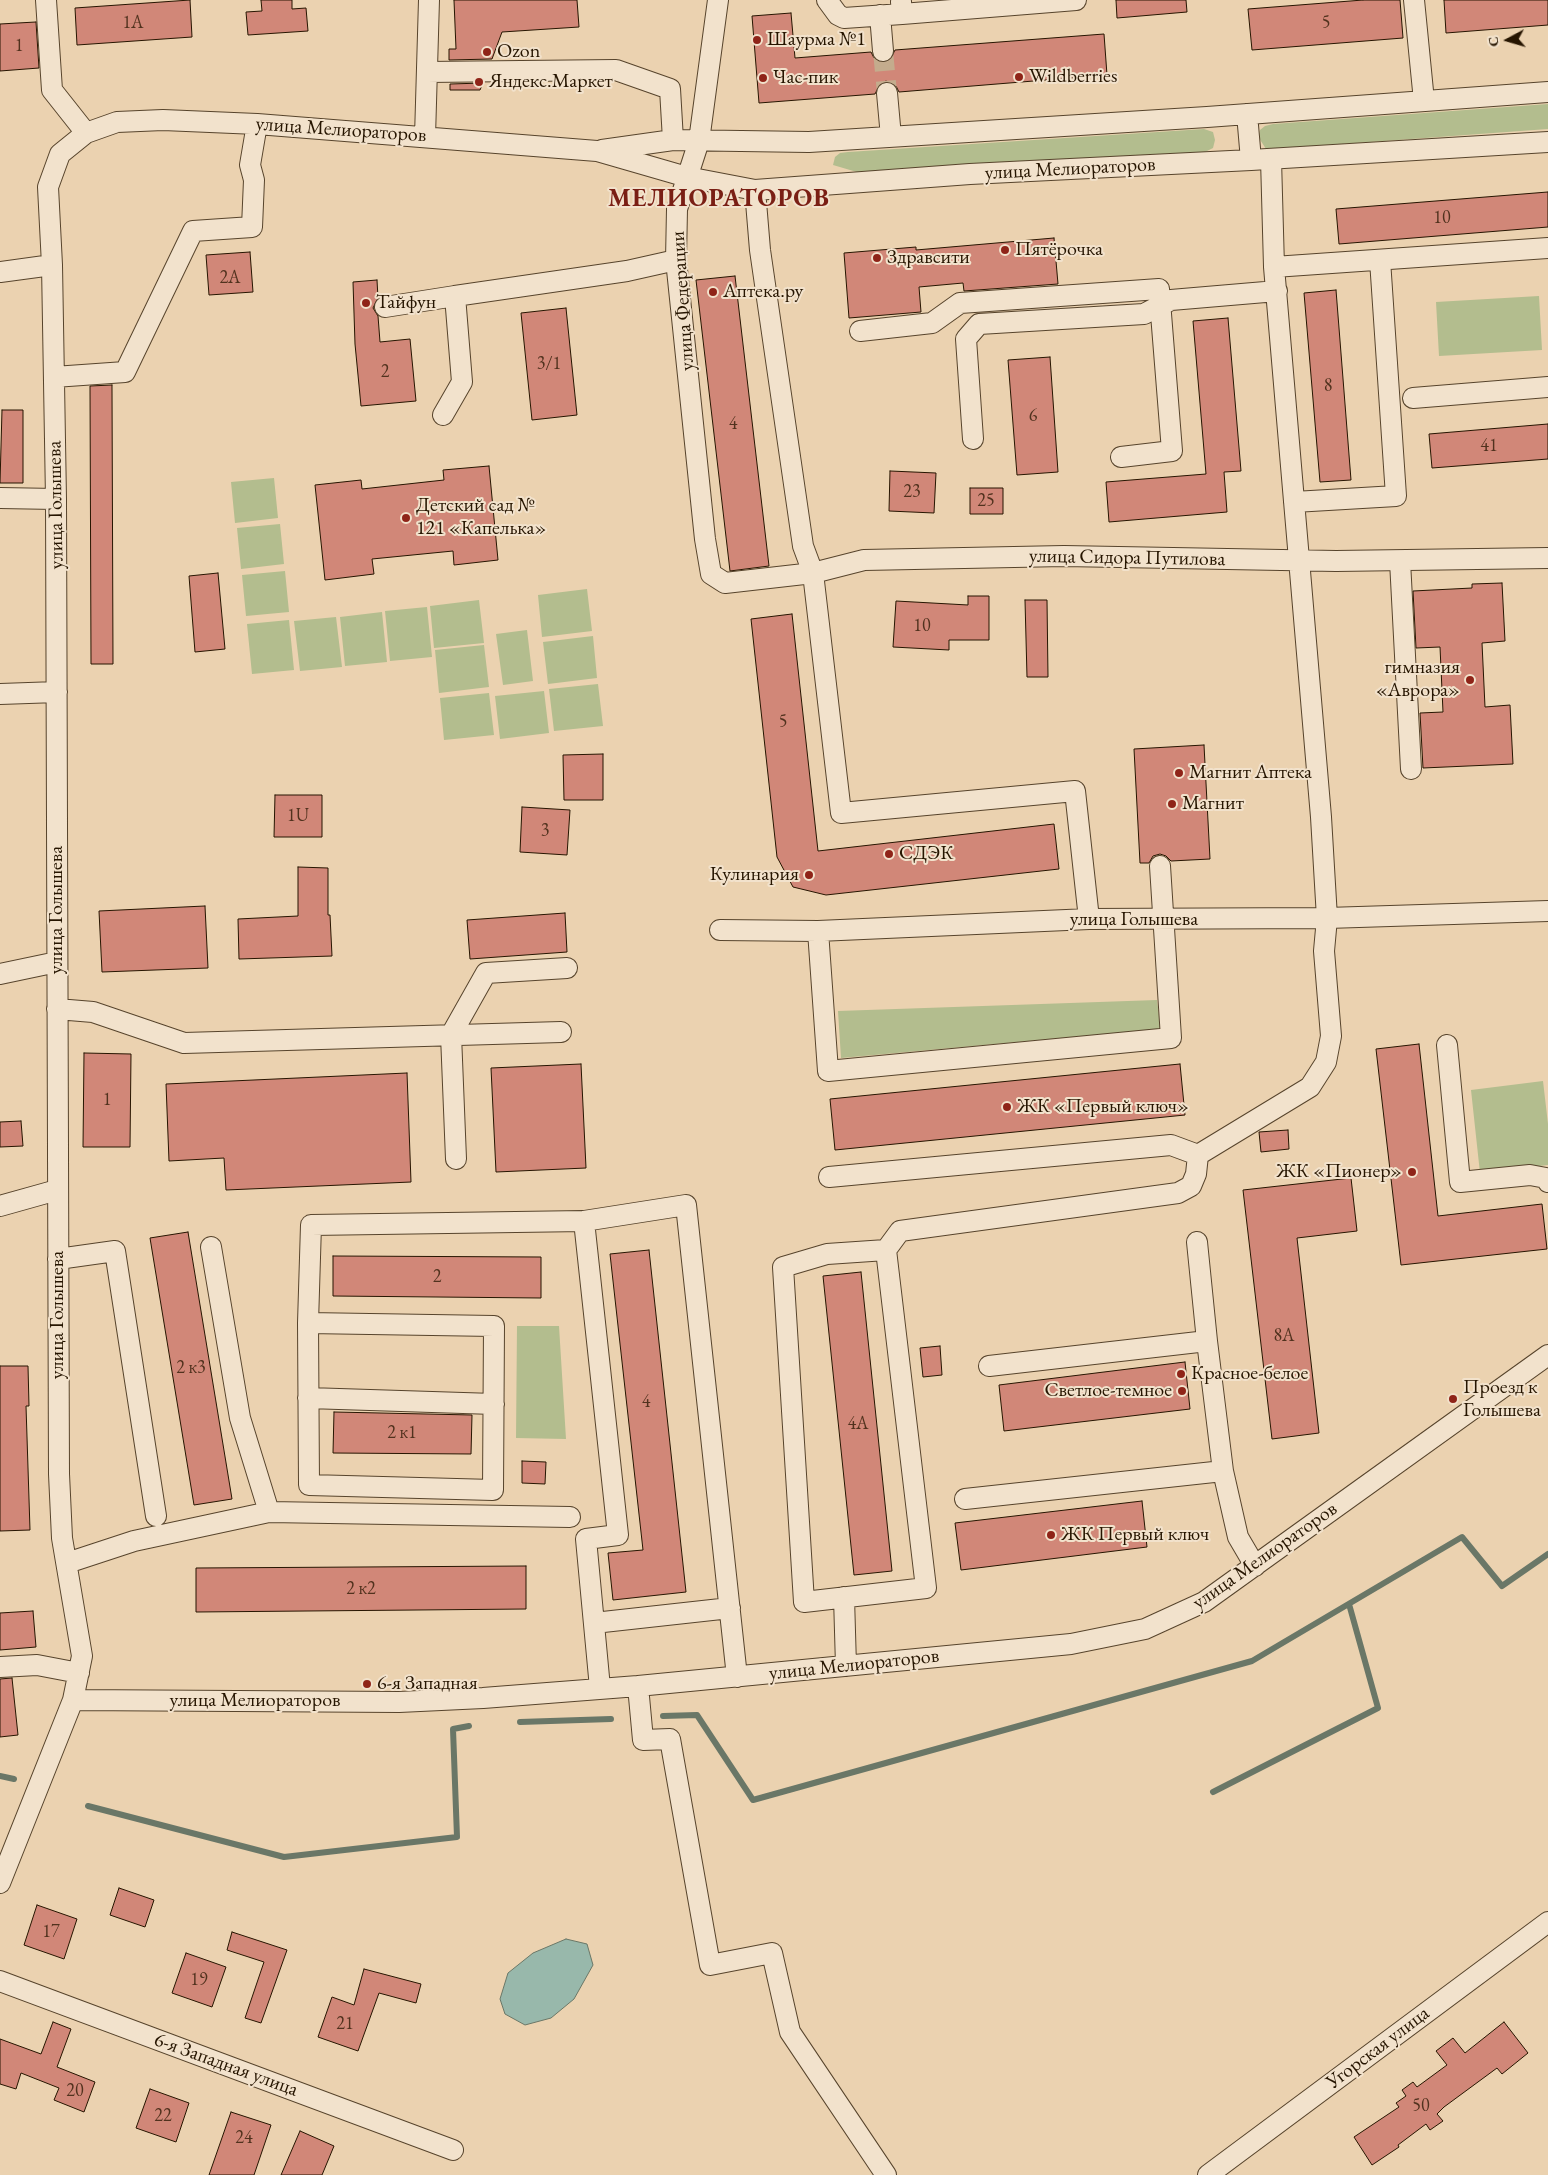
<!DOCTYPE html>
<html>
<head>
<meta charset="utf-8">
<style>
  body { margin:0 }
  #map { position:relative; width:1548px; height:2175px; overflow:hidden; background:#ebd2b0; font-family:"EB Garamond",serif }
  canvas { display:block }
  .north { position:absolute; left:1483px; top:15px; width:50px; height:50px; -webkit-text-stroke:4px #f2e2cc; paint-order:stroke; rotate:264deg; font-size:14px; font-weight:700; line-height:20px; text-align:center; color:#261500 }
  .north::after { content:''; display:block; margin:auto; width:18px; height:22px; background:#261500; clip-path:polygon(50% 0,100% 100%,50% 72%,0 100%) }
</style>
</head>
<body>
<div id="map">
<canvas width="1548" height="2175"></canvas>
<div class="north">С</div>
</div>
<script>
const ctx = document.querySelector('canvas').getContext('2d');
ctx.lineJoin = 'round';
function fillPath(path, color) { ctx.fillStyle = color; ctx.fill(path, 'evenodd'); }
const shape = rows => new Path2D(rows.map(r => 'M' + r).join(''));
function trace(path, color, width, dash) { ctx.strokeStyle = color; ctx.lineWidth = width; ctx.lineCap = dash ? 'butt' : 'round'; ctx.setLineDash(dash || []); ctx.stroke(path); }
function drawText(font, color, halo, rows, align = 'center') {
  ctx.font = font + ' "EB Garamond",serif'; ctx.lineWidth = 4; ctx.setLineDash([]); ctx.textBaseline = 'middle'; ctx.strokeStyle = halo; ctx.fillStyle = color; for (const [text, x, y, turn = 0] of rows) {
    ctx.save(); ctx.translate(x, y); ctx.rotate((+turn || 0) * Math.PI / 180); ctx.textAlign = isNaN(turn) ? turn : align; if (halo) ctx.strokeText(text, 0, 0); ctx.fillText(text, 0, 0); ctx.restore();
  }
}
fillPath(shape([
  [1548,104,1548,129,1275,149,1266,149,1259,138,1260,130,1265,126,1273,124],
  [1204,129,1213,132,1215,140,1213,148,1205,152,867,175,833,165,835,157,840,153,848,152],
  [1539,296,1542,350,1439,356,1436,302],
  [274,478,278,518,235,523,231,482],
  [280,524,284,564,241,569,237,528],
  [285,571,289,612,246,616,242,575],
  [587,589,592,631,542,637,538,595],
  [479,600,484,643,434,648,430,606],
  [427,607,432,657,390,661,385,611],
  [382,612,387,662,345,666,340,617],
  [336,617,342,667,300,671,294,621],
  [289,620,294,670,252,674,247,624],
  [527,630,533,681,503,685,496,634],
  [593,636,597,678,548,684,543,642],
  [484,645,489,687,439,693,435,650],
  [598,684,603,726,554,731,549,689],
  [544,691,549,733,500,739,495,696],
  [489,693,494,735,444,740,440,698],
  [1157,1000,1161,1029,841,1058,838,1011],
  [1543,1081,1548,1124,1548,1165,1480,1173,1471,1090],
  [517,1326,559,1326,566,1439,516,1438]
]), '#b3bd8e');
const water = shape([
  [566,1939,587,1944,593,1965,574,1999,551,2018,525,2025,505,2014,500,1999,508,1973,533,1953,566,1939]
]);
fillPath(water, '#98b8ab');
trace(water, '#6a7767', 1);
trace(shape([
  [663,1716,697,1715,753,1800,1252,1661,1462,1537,1502,1586,1548,1554],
  [520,1722,611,1719],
  [0,1776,14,1779],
  [1213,1792,1378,1708,1349,1604],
  [88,1806,284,1857,457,1837,453,1729,469,1726]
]), '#6a7767', 6);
const building = shape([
  [190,0,192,37,77,45,75,8,190,0],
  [261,0,292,0,292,9,306,8,308,31,248,35,246,12,262,11,261,0],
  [454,0,577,0,579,27,502,32,492,59,449,60,449,49,456,49,454,0],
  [1116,0,1186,0,1187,12,1117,18,1116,0],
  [1363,0,1400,0,1403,38,1252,50,1248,9,1363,0],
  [1444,0,1548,0,1548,25,1446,33,1444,0],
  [791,13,795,58,871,52,874,58,884,63,890,60,895,50,1104,34,1107,75,899,92,896,86,886,81,880,84,875,94,759,103,752,16,791,13],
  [36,22,39,68,0,71,0,24,36,22],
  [483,83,480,90,450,90,450,84,483,83],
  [1548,192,1548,227,1339,244,1336,209,1548,192],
  [1054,238,1058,284,964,291,963,283,919,287,921,312,849,318,844,253,916,247,916,250,1054,238],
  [250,252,253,292,209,295,206,255,250,252],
  [735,276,769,566,730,571,696,280,735,276],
  [377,280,378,298,373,308,378,316,380,342,410,339,416,401,361,406,355,344,353,282,377,280],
  [1336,290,1351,480,1320,482,1304,293,1336,290],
  [566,308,577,415,532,420,521,313,566,308],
  [1228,318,1241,471,1224,472,1227,512,1109,522,1106,482,1206,474,1193,321,1228,318],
  [1050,357,1058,472,1017,475,1008,360,1050,357],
  [112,385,113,664,91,664,90,386,112,385],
  [2,410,23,410,23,483,0,483,2,410],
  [1548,424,1548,459,1432,468,1429,434,1548,424],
  [489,466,498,560,454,565,453,551,372,559,374,574,325,580,315,485,361,480,362,489,444,480,443,470,489,466],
  [890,471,936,473,934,513,889,511,890,471],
  [970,488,1003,488,1003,514,970,514,970,488],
  [218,573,225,649,195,652,189,576,218,573],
  [1502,583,1505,641,1482,643,1485,707,1510,705,1513,764,1423,768,1420,713,1443,712,1440,647,1416,648,1413,591,1472,588,1472,584,1502,583],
  [968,596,989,596,989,640,949,640,949,650,893,647,896,601,968,605,968,596],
  [1025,600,1047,600,1048,677,1027,677,1025,600],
  [792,614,818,851,1054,824,1059,869,826,895,793,887,777,857,751,619,792,614],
  [1204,745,1210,859,1171,861,1166,856,1160,854,1153,856,1149,863,1140,863,1134,749,1204,745],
  [603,754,603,800,564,800,563,755,603,754],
  [275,795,322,795,322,837,274,837,275,795],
  [522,807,570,810,567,855,520,852,522,807],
  [298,867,328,868,328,915,330,915,332,956,239,959,238,919,298,916,298,867],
  [205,906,208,968,102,972,99,911,205,906],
  [565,913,567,952,470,959,467,920,565,913],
  [1419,1044,1438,1216,1542,1204,1547,1249,1401,1265,1376,1049,1419,1044],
  [84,1053,131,1054,130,1147,83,1147,84,1053],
  [581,1064,586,1168,496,1172,491,1068,581,1064],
  [1180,1064,1185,1115,835,1150,830,1099,1180,1064],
  [407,1073,411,1182,226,1190,224,1158,169,1161,166,1084,407,1073],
  [21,1121,23,1146,0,1147,0,1122,21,1121],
  [1288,1130,1289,1149,1261,1152,1259,1132,1288,1130],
  [1351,1178,1357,1231,1297,1238,1319,1433,1272,1439,1243,1190,1351,1178],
  [188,1232,232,1499,194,1505,150,1238,188,1232],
  [649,1250,686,1592,613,1600,608,1553,643,1550,610,1254,649,1250],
  [333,1256,541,1257,541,1298,333,1296,333,1256],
  [861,1272,892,1571,854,1575,823,1276,861,1272],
  [940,1346,942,1375,923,1377,920,1348,940,1346],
  [1185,1362,1190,1409,1004,1431,999,1385,1185,1362],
  [0,1366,28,1366,29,1406,26,1406,30,1530,0,1531,0,1366],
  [334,1412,472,1415,471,1454,333,1453,334,1412],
  [522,1461,546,1462,545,1484,522,1483,522,1461],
  [1142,1501,1147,1547,961,1570,955,1523,1142,1501],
  [526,1566,526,1609,196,1612,196,1568,526,1566],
  [33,1611,36,1647,0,1650,0,1613,33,1611],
  [12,1678,18,1735,0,1737,0,1679,12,1678],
  [119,1888,154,1900,145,1927,110,1915,119,1888],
  [37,1905,77,1919,64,1959,24,1945,37,1905],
  [232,1932,287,1950,261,2023,245,2018,264,1962,227,1950,232,1932],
  [186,1953,226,1967,212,2007,172,1993,186,1953],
  [364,1969,421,1984,416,2003,379,1993,358,2051,318,2037,332,1997,354,2005,364,1969],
  [53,2022,71,2029,57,2067,95,2082,84,2112,54,2100,59,2088,21,2073,16,2089,0,2084,0,2039,41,2054,53,2022],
  [1504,2022,1528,2053,1502,2074,1497,2068,1444,2107,1437,2114,1443,2121,1430,2130,1426,2124,1398,2145,1399,2147,1372,2165,1354,2137,1399,2107,1396,2103,1406,2096,1402,2090,1413,2082,1417,2087,1447,2065,1436,2051,1453,2038,1465,2053,1504,2022],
  [150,2089,189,2103,176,2142,136,2128,150,2089],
  [231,2112,271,2125,254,2175,209,2175,231,2112],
  [300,2131,334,2146,322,2175,281,2175,300,2131]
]);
fillPath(building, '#d18778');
trace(building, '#261500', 1);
trace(shape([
  [883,51,887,93]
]), '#c4ac8d', 20, [20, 10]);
const minor = shape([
  [46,0,52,90,86,133],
  [718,0,699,141,677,209,676,260,705,539,711,574,725,583,813,573,864,560,1064,556,1336,561,1548,558],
  [827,0,838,15,844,18,902,14,901,2],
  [1414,0,1424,101],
  [902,14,1076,0],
  [880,15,883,51],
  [427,72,616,70,670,89,673,140],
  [887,93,891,137],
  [1247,114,1251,160],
  [425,137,429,0],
  [602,150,673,140,809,142,1207,117,1548,92],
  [755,190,760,250,803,546,813,573,841,813,1075,791,1089,919],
  [1274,267,1548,248],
  [0,272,52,265],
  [385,307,455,296],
  [860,331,932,323,960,303,1159,289,1172,451,1121,457],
  [54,377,125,372,193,231,252,227,254,180,250,165,257,124],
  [1413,398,1548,387],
  [443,415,462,382,455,296,627,271,676,260],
  [973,439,966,339,979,324,1144,314,1171,300,1277,291],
  [0,498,56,499],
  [1294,502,1396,496,1380,260],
  [1400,561,1411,769],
  [0,694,57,692],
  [720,930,818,931,1089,919,1327,918,1548,911],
  [818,931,828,1071,1171,1038,1160,866],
  [0,974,57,962],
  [57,1009,93,1012,184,1043,561,1032],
  [1447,1045,1460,1182,1530,1175,1546,1178,1548,1182],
  [456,1159,451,1035,486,973,567,968],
  [829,1177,1171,1145,1198,1155],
  [0,1206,57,1190],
  [1197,1242,1207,1341],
  [211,1247,240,1418,269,1512],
  [886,1250,900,1231,1178,1193,1191,1186,1196,1174,1198,1155,1310,1087,1326,1062,1331,1036,1324,951,1327,918,1321,817,1274,267,1271,159],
  [886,1250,926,1588,804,1602,783,1267,827,1254,886,1250],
  [58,1259,115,1251,156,1516],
  [308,1323,494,1326,493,1490,309,1485,308,1323,311,1225,584,1221],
  [989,1366,1207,1341,1223,1471,1238,1537,1255,1566],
  [308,1398,494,1404],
  [965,1499,1223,1471],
  [67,1563,134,1541,269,1512,570,1517],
  [844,1597,846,1666],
  [594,1623,730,1608],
  [0,1667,37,1665,79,1673],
  [638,1686,643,1740,670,1739,710,1965,772,1953,790,2032,886,2175],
  [600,1688,586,1539,618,1535,584,1221,686,1205,737,1677],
  [73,1700,399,1702,483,1698,638,1686,1071,1644,1145,1629,1204,1602,1548,1355],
  [0,1883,73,1700,82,1656,62,1538,59,1474,56,499,52,265,48,187,60,154,86,133,117,122,163,120,257,124,597,151,687,177,755,190,970,174,1251,160,1548,142],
  [0,1981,453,2150],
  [1208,2175,1548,1922]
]);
trace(minor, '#57442c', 22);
trace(minor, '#f2e2cc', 20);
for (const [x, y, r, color] of [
  [757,40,5,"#8f2418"],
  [487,52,5,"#8f2418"],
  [1019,77,5,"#8f2418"],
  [763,78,5,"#8f2418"],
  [479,82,5,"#8f2418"],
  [1005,250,5,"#8f2418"],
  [877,258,5,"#8f2418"],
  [713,292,5,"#8f2418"],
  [366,303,5,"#8f2418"],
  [406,518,5,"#8f2418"],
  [1470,680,5,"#8f2418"],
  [1179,773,5,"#8f2418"],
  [1172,804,5,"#8f2418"],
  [889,854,5,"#8f2418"],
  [809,875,5,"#8f2418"],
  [1007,1107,5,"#8f2418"],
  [1412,1172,5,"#8f2418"],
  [1181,1374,5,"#8f2418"],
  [1182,1391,5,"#8f2418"],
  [1453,1399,5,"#8f2418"],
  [1051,1535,5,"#8f2418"],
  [367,1684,5,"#8f2418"]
]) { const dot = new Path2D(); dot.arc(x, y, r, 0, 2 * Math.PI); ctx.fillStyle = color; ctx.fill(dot); trace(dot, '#f2e2cc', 2); }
drawText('18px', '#51321e', null, [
  ["1А",133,23],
  ["5",1326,23],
  ["1",19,46],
  ["10",1442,218],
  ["2А",230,278],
  ["3/1",549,364],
  ["2",385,372],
  ["8",1328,386],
  ["6",1033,416],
  ["4",733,424],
  ["41",1489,446],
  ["23",912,492],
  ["25",986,501],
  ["10",922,626],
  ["5",783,722],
  ["1U",298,816],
  ["3",545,831],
  ["1",107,1100],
  ["2",437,1277],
  ["8А",1284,1336],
  ["2 к3",191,1368],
  ["4",646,1402],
  ["4А",858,1424],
  ["2 к1",402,1433],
  ["2 к2",361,1589],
  ["17",51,1932],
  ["19",199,1980],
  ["21",345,2024],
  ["20",75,2091],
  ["50",1421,2106],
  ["22",163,2116],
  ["24",244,2138]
]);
drawText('20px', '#261500', '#f2e2cc', [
  ["Шаурма №1",767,40],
  ["Ozon",497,52],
  ["Wildberries",1029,77],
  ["Час-пик",773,78],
  ["Яндекс.Маркет",489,82],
  ["Пятёрочка",1015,250],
  ["Здравсити",887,258],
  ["Аптека.ру",723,292],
  ["Тайфун",376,303],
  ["Детский сад №",416,506],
  ["121 «Капелька»",416,529],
  ["гимназия",1460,668,"right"],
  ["«Аврора»",1460,691,"right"],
  ["Магнит Аптека",1189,773],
  ["Магнит",1182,804],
  ["СДЭК",899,854],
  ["Кулинария",799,875,"right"],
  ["ЖК «Первый ключ»",1017,1107],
  ["ЖК «Пионер»",1402,1172,"right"],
  ["Красное-белое",1191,1374],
  ["Проезд к",1463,1388],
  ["Голышева",1463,1411],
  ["Светлое-темное",1172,1391,"right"],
  ["ЖК Первый ключ",1061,1535],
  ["6-я Западная",377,1684]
], 'left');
drawText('20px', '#261500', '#f2e2cc', [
  ["улица Мелиораторов",341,130,4],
  ["улица Мелиораторов",1070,169,-3],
  ["улица Федерации",683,301,-94],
  ["улица Голышева",56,505,-91],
  ["улица Сидора Путилова",1127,558,1],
  ["улица Голышева",57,910,-90],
  ["улица Голышева",1134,920],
  ["улица Голышева",58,1315,-90],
  ["улица Мелиораторов",1265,1556,-35],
  ["улица Мелиораторов",854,1665,-6],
  ["улица Мелиораторов",255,1701],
  ["Угорская улица",1378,2048,-37],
  ["6-я Западная улица",226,2065,20]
]);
ctx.letterSpacing = '1px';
drawText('bold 25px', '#7a1f14', '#f2e2cc', [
  ["МЕЛИОРАТОРОВ",719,199]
]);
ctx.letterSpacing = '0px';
</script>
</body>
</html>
